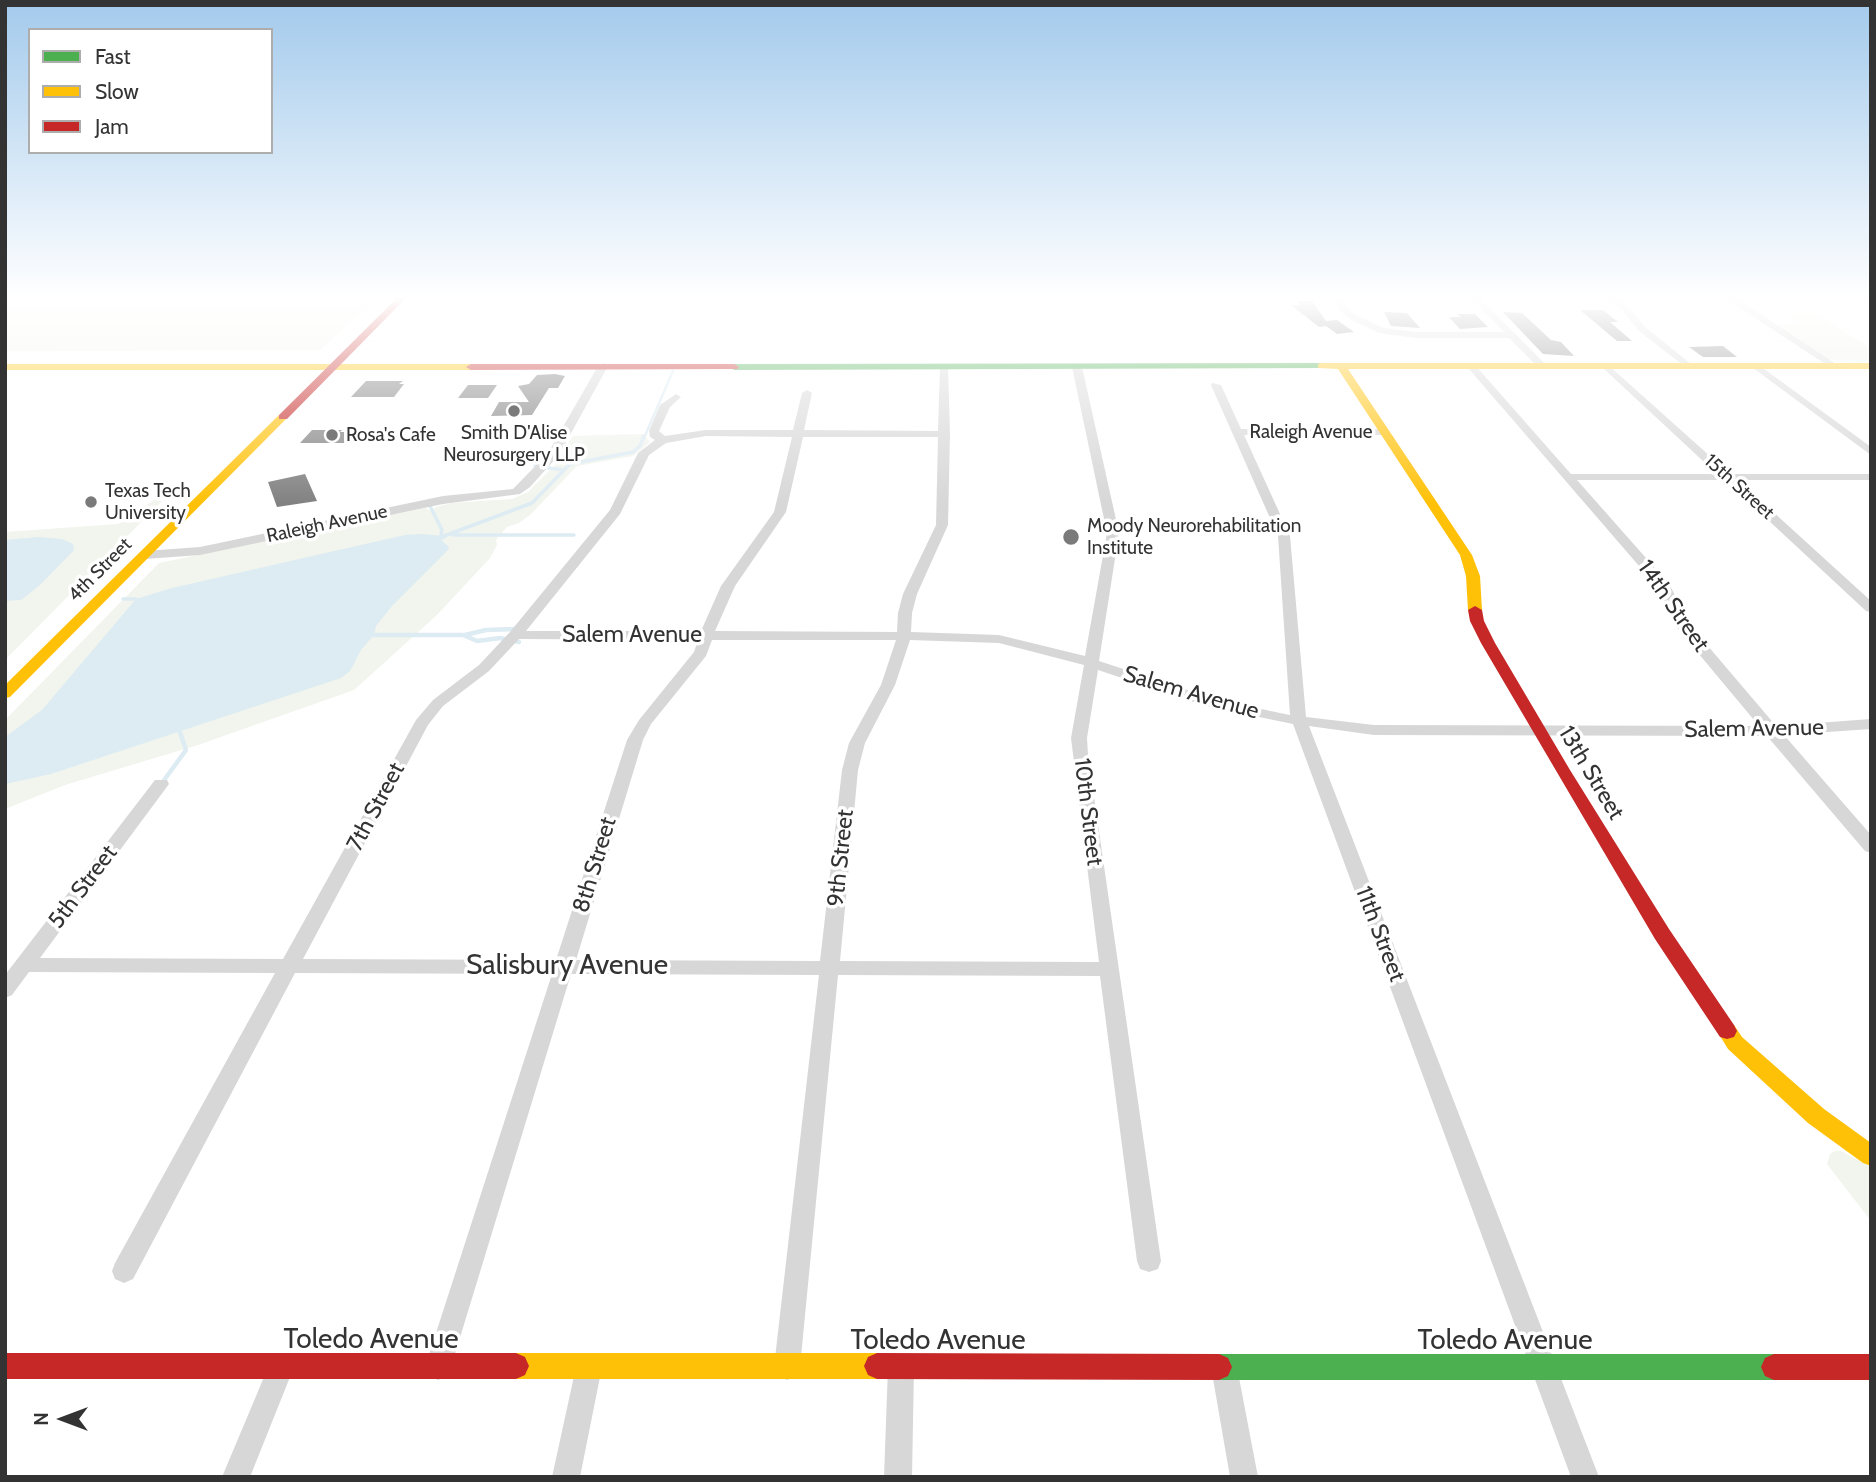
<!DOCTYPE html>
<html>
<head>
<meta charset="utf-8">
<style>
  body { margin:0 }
  #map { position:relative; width:1876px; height:1482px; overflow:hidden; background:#fff; font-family:Cabin,sans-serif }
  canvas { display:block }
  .frame { position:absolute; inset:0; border:7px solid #333; pointer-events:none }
  .legend { position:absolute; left:28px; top:28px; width:245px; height:126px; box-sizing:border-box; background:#fff; border:2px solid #adadad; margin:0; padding:9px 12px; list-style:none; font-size:21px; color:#333 }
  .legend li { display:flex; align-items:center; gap:14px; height:35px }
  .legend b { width:35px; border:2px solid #adadad }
  .north { position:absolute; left:28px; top:1384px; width:70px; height:70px; -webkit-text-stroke:5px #fff; paint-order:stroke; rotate:270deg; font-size:19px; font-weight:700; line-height:28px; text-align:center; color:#333 }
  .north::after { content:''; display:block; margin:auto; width:24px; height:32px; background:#333; clip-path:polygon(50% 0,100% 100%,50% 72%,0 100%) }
</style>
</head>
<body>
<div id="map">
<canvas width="1876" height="1482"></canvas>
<div class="frame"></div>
<ul class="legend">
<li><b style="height:9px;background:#4caf50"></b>Fast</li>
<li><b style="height:9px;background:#ffc107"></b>Slow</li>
<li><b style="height:9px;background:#c62828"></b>Jam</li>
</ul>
<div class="north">N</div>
</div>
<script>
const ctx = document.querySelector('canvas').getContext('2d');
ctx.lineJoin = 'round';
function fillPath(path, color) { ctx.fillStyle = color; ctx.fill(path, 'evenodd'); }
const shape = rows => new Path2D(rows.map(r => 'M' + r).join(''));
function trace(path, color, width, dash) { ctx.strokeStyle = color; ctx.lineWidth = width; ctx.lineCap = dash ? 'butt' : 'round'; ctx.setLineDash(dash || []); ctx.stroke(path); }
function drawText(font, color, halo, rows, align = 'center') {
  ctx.font = font + ' Cabin,sans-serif'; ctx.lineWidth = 7; ctx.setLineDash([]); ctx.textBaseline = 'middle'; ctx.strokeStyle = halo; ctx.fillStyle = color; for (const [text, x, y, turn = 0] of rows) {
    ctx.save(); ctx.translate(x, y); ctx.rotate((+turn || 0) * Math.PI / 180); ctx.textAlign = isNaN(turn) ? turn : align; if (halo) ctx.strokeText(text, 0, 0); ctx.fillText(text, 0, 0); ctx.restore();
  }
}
fillPath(shape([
  [318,296,380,296,320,350,5,351,5,299,315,299],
  [1787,315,1818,315,1871,348,1871,362,1828,360,1773,323,1797,323],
  [643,434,650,442,633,456,577,466,531,514,519,523,507,527,496,540,497,545,490,558,437,615,354,690,198,745,65,785,5,809,5,720,159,563,425,508,431,511,436,507,452,503,512,499,528,492,550,470,556,468,554,466,573,436],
  [154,500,162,501,5,660,5,532,118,524],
  [1835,1151,1841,1151,1871,1167,1871,1221,1827,1164,1830,1154]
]), '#f1f5ed');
fillPath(shape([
  [422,534,444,536,446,538,441,540,449,547,448,550,392,606,376,626,374,635,361,650,350,671,341,678,51,774,5,784,5,737,42,710,136,599,172,588,330,552,405,535],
  [38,537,62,539,73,544,74,550,40,585,21,600,5,601,5,540]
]), '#ddebf3');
trace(shape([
  [644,438,673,371]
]), '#ddebf3', 2.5);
trace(shape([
  [535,466,564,470],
  [429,504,442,530,441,535],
  [453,535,574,535],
  [444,536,532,503,570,464,633,452,640,446,644,436],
  [123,599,136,599]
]), '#ddebf3', 3.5);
trace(shape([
  [374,635,463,635,477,641,500,638,519,642],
  [465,635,486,630,515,629],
  [162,783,186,750,180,732]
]), '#ddebf3', 4.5);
fillPath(shape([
  [1297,301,1312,301,1326,321,1337,320,1354,332,1337,334,1326,326,1319,327,1291,305,1300,305],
  [1580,310,1603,310,1618,322,1610,322,1632,341,1617,341],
  [1384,312,1407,313,1420,328,1391,326],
  [1503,312,1522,313,1551,340,1561,342,1574,356,1543,354],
  [1457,314,1475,314,1488,327,1460,329,1449,317,1461,317],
  [1723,346,1737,357,1703,357,1689,347],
  [555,374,565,376,558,388,549,388,532,415,491,416,499,402,529,402,518,386,529,384,537,375],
  [366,381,403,381,399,384,404,384,394,397,351,397],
  [468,385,497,385,488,398,458,398],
  [312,430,342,430,340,432,353,432,344,443,300,443],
  [305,474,317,501,277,507,268,482]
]), '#818181');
fillPath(shape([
  [1333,296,1341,296,1347,308,1356,315,1384,328,1417,332,1504,332,1469,296,1478,296,1548,367,1540,369,1509,338,1417,338,1379,333,1350,319,1340,311,1333,296],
  [1607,296,1871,296,1871,301,1741,301,1836,364,1836,368,1833,369,1729,301,1620,301,1627,305,1645,327,1691,364,1691,368,1688,369,1639,331,1621,309,1607,300,1607,296],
  [603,363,608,366,559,455,530,487,520,494,443,504,200,555,145,559,139,555,145,551,200,547,443,496,513,489,548,453,598,366,603,363],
  [1756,363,1871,447,1871,455,1753,368,1753,364,1756,363],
  [1077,364,1082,367,1119,533,1099,661,1215,699,1280,713,1290,715,1278,536,1211,385,1212,383,1221,385,1241,429,1384,429,1389,432,1384,435,1244,435,1290,536,1306,717,1374,725,1759,726,1673,623,1658,588,1469,369,1469,365,1475,365,1571,474,1717,474,1604,369,1602,367,1607,364,1730,474,1871,474,1871,480,1738,480,1871,601,1871,612,1866,611,1725,480,1577,480,1669,584,1683,610,1685,619,1776,726,1871,719,1871,729,1784,735,1871,835,1871,853,1865,851,1767,736,1374,735,1309,726,1599,1477,1571,1477,1293,724,1206,706,1098,670,1087,738,1088,755,1161,1261,1158,1269,1149,1272,1140,1269,1137,1261,1100,976,838,975,800,1367,796,1376,787,1380,778,1376,774,1367,819,975,571,974,451,1367,447,1376,438,1380,429,1376,425,1367,552,974,295,973,133,1279,124,1283,115,1279,112,1271,115,1263,275,973,29,972,12,995,5,998,5,975,155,780,167,780,169,784,40,958,283,959,416,720,433,700,479,665,510,632,610,510,638,453,655,440,650,437,649,431,660,405,676,394,681,397,670,407,659,431,665,436,706,430,793,430,802,393,807,390,812,393,804,430,938,431,940,367,948,365,950,434,948,525,917,594,912,613,911,632,999,635,1085,656,1107,533,1072,367,1077,364],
  [706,436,792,437,774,512,721,586,701,631,526,631,620,514,649,455,666,443,706,436],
  [803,437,938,437,936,525,903,594,898,613,897,632,715,631,735,586,786,512,803,437],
  [519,639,698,640,694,652,639,720,627,740,556,960,303,959,428,725,443,706,489,671,519,639],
  [712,640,896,640,881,685,849,743,842,770,820,961,576,960,643,740,651,724,706,656,712,640],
  [910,640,999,643,1084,665,1071,738,1099,962,840,961,858,770,865,743,895,685,910,640],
  [281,1354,290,1358,294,1367,250,1477,222,1477,272,1358,281,1354],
  [589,1354,598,1358,602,1367,580,1477,552,1477,576,1367,580,1358,589,1354],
  [901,1354,910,1358,914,1367,912,1477,884,1477,888,1367,892,1358,901,1354],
  [1224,1354,1233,1358,1237,1367,1258,1477,1230,1477,1211,1367,1215,1358,1224,1354]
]), '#d7d7d7');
fillPath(shape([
  [1321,363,1324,364,1324,368,734,370,729,367,734,364,1321,363],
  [1219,1354,1774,1354,1783,1358,1787,1367,1783,1376,1774,1380,1219,1380,1210,1376,1206,1367,1210,1358,1219,1354]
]), '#4caf50');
fillPath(shape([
  [1321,363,1871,363,1871,369,1348,369,1472,555,1480,576,1482,610,1475,614,1468,610,1466,576,1460,555,1338,369,1318,368,1318,364,1321,363],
  [5,364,471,364,476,367,471,370,5,370,5,364],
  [279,415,288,417,10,697,5,698,5,685,279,415],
  [1727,1023,1734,1025,1742,1037,1824,1109,1871,1143,1871,1166,1863,1163,1808,1123,1728,1049,1717,1031,1720,1025,1727,1023],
  [516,1353,877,1353,886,1357,890,1366,886,1375,877,1379,516,1379,507,1375,503,1366,507,1357,516,1353]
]), '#ffc107');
fillPath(shape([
  [399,296,408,296,287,419,279,419,279,415,399,296],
  [734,364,739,367,737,369,471,370,466,367,471,364,734,364],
  [1475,606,1482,610,1484,621,1495,643,1570,770,1669,929,1734,1025,1737,1031,1734,1037,1727,1039,1720,1037,1655,939,1481,643,1470,621,1468,610,1475,606],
  [5,1353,516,1353,525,1357,529,1366,525,1375,516,1379,5,1379,5,1353],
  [877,1353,1219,1354,1228,1358,1232,1367,1228,1376,1219,1380,877,1379,868,1375,864,1366,868,1357,877,1353],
  [1774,1354,1871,1354,1871,1380,1774,1380,1765,1376,1761,1367,1765,1358,1774,1354]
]), '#c62828');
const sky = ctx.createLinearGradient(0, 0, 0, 504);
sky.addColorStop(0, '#a3caec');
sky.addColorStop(0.59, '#fff');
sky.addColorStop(1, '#ffffff00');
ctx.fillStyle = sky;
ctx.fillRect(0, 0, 1876, 504);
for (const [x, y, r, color] of [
  [514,411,7,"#7a7a7a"],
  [332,435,7,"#7a7a7a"],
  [91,502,7,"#7a7a7a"],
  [1071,537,9,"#7a7a7a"]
]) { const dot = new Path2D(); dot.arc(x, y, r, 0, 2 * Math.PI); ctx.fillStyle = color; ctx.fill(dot); trace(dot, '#fff', 2.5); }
drawText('19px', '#333', '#fff', [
  ["Raleigh Avenue",1311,432],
  ["15th Street",1739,487,42],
  ["Raleigh Avenue",327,524,-12],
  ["4th Street",100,570,-45]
]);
drawText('19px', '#333', '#fff', [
  ["Smith D'Alise",514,433,"center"],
  ["Neurosurgery LLP",514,455,"center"],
  ["Rosa's Cafe",346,435],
  ["Texas Tech",105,491],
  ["University",105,513],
  ["Moody Neurorehabilitation",1087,526],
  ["Institute",1087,548]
], 'left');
drawText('23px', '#333', '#fff', [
  ["14th Street",1673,606,55],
  ["Salem Avenue",632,635],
  ["Salem Avenue",1191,693,16],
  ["Salem Avenue",1754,729,-1],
  ["13th Street",1591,773,59],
  ["7th Street",376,807,-62],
  ["10th Street",1088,812,83],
  ["9th Street",841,858,-84],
  ["8th Street",595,865,-73],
  ["5th Street",83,887,-53],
  ["11th Street",1380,934,69]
]);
drawText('28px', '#333', '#fff', [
  ["Salisbury Avenue",567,966],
  ["Toledo Avenue",371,1340],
  ["Toledo Avenue",938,1341],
  ["Toledo Avenue",1505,1341]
]);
</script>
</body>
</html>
